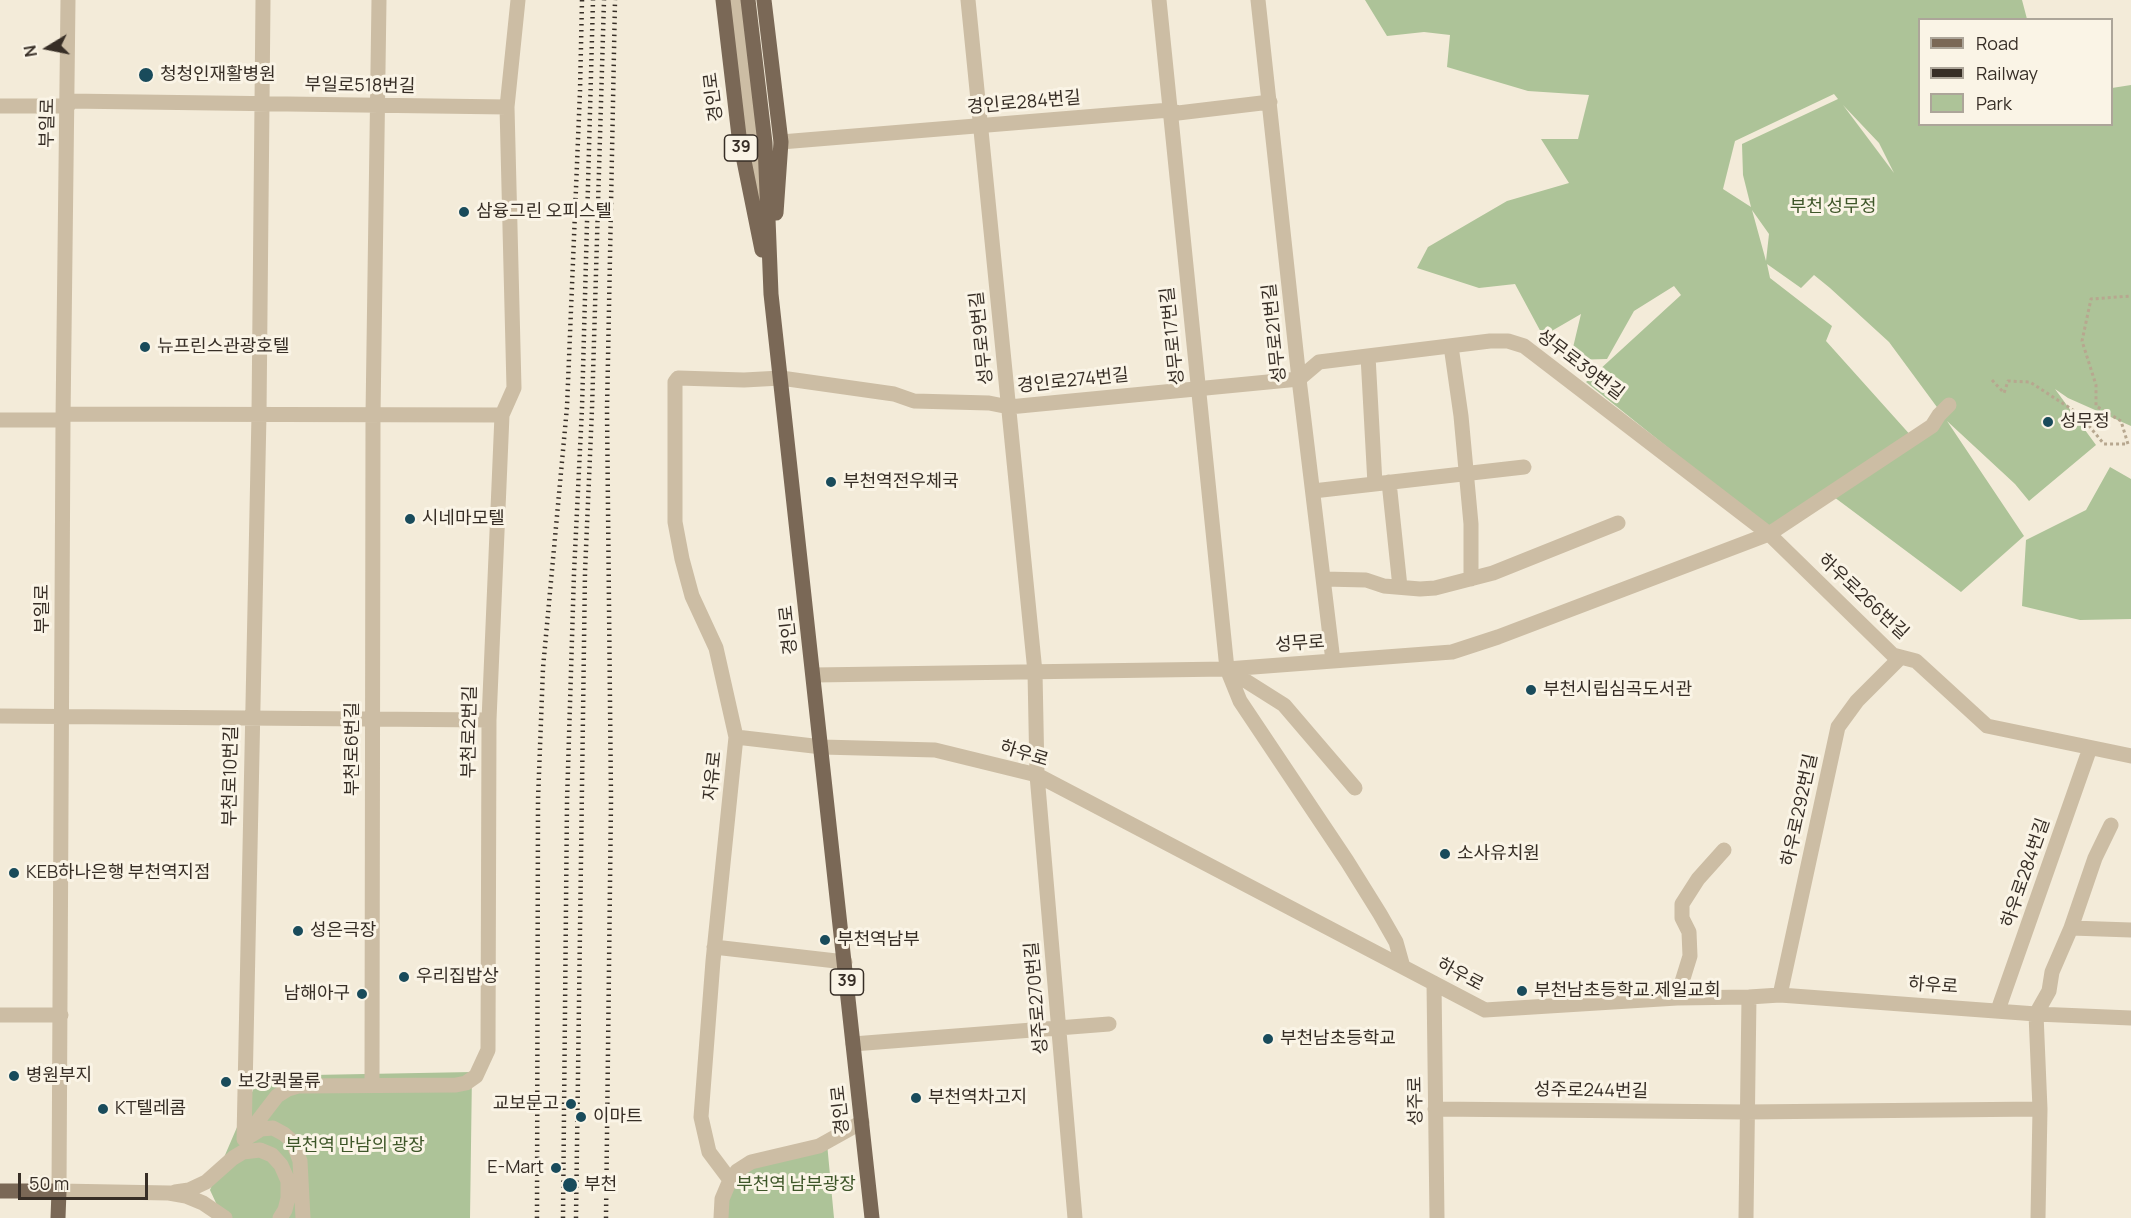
<!DOCTYPE html>
<html>
<head>
<meta charset="utf-8">
<style>
  body { margin:0 }
  #map { position:relative; width:2131px; height:1218px; overflow:hidden; background:#f3ebd9; font-family:Manrope,sans-serif }
  canvas { display:block }
  .legend { position:absolute; left:1918px; top:18px; width:195px; height:108px; box-sizing:border-box; background:#faf4e6; border:2px solid #aca599; margin:0; padding:8px 10px; list-style:none; font-size:18px; color:#372e26 }
  .legend li { display:flex; align-items:center; gap:12px; height:30px }
  .legend b { width:30px; border:2px solid #aca599 }
  .north { position:absolute; left:18px; top:18px; width:60px; height:60px; -webkit-text-stroke:4px #faf4e6; paint-order:stroke; rotate:260deg; font-size:16px; font-weight:700; line-height:24px; text-align:center; color:#372e26 }
  .north::after { content:''; display:block; margin:auto; width:21px; height:27px; background:#372e26; clip-path:polygon(50% 0,100% 100%,50% 72%,0 100%) }
  .scale { position:absolute; left:18px; top:1173px; width:130px; height:27px; box-sizing:border-box; border:3px solid #372e26; border-top:0; padding-left:8px; font-size:18px; line-height:21px; white-space:nowrap; color:#372e26; -webkit-text-stroke:4px #faf4e6; paint-order:stroke }
</style>
</head>
<body>
<div id="map">
<canvas width="2131" height="1218"></canvas>
<ul class="legend">
<li><b style="height:8px;background:#7a6856"></b>Road</li>
<li><b style="height:8px;background:#372e26"></b>Railway</li>
<li><b style="height:16px;background:#adc398"></b>Park</li>
</ul>
<div class="north">N</div>
<div class="scale">50 m</div>
</div>
<script>
const ctx = document.querySelector('canvas').getContext('2d');
ctx.lineJoin = 'round';
function fillPath(path, color) { ctx.fillStyle = color; ctx.fill(path, 'evenodd'); }
const shape = rows => new Path2D(rows.map(r => 'M' + r).join(''));
function trace(path, color, width, dash) { ctx.strokeStyle = color; ctx.lineWidth = width; ctx.lineCap = dash ? 'butt' : 'round'; ctx.setLineDash(dash || []); ctx.stroke(path); }
function drawText(font, color, halo, rows, align = 'center') {
  ctx.font = font + ' Manrope,"Noto Sans KR",sans-serif'; ctx.lineWidth = 6; ctx.setLineDash([]); ctx.textBaseline = 'middle'; ctx.strokeStyle = halo; ctx.fillStyle = color; for (const [text, x, y, turn = 0] of rows) {
    ctx.save(); ctx.translate(x, y); ctx.rotate((+turn || 0) * Math.PI / 180); ctx.textAlign = isNaN(turn) ? turn : align; if (halo) ctx.strokeText(text, 0, 0); ctx.fillText(text, 0, 0); ctx.restore();
  }
}
fillPath(shape([
  [1365,0,2022,0,2027,19,1920,20,1920,124,2112,124,2112,88,2131,85,2131,426,2068,398,2055,389,2096,445,2029,501,2015,484,1947,421,2024,536,1961,592,1834,497,1945,418,1889,342,1830,288,1814,275,1801,288,1767,264,1770,278,1832,326,1826,341,1913,438,1767,527,1586,382,1681,295,1674,286,1634,311,1607,359,1570,360,1581,314,1543,336,1515,284,1479,288,1417,268,1428,247,1507,201,1569,183,1541,139,1578,139,1589,95,1528,91,1447,67,1450,35,1424,32,1387,36],
  [1834,94,1838,99,1742,144,1743,175,1751,207,1723,189,1735,141],
  [1843,105,1879,143,1894,173],
  [1752,210,1769,234,1766,261],
  [2110,467,2131,479,2131,619,2080,620,2022,606,2026,540,2086,510],
  [472,1072,470,1218,223,1218,210,1190,259,1076],
  [827,1143,834,1218,721,1218,734,1175]
]), '#adc398');
trace(shape([
  [1992,380,2004,393,2008,381,2030,382,2079,414,2104,444,2128,444,2121,421,2096,406,2096,385,2082,341,2091,299,2131,296]
]), '#b7a78f', 3, [3, 3]);
trace(shape([
  [68,0,63,420,59,1191,169,1193,186,1196,203,1203,225,1218],
  [737,0,750,130,761,212],
  [968,0,1035,672,1037,775,1075,1218],
  [1159,0,1227,669,1240,701,1347,861,1380,914,1396,942,1403,967],
  [1258,0,1299,379,1333,661],
  [68,101,507,107],
  [0,106,68,106],
  [781,142,1170,110,1178,113,1270,102],
  [1451,346,1461,416,1471,524,1471,579],
  [1368,356,1375,484],
  [63,414,502,415],
  [0,420,63,420],
  [1389,482,1400,587],
  [1313,491,1524,467],
  [1324,579,1366,580,1384,586,1420,589,1435,588,1493,573,1618,523],
  [1227,669,1284,705,1355,788],
  [814,675,1227,669,1452,652,1498,637,1769,534,1932,426,1939,415,1949,405],
  [0,716,489,720],
  [736,737,822,747,935,750,1037,775,1485,1010,1677,998,1749,997,1780,995,2036,1014,2131,1018],
  [2071,928,2131,930],
  [714,947,845,962],
  [1434,983,1437,1218],
  [1780,995,1838,727,1857,701,1901,657],
  [1677,998,1690,956,1689,932,1682,918,1682,904,1698,879,1724,850],
  [1998,1010,2090,748],
  [0,1015,61,1015],
  [853,1044,1109,1024],
  [372,1084,373,415,379,0],
  [1435,1109,1746,1112,2040,1109],
  [248,1137,261,1129,273,1128,284,1134,293,1142,300,1161,303,1218],
  [244,1139,277,1096,288,1089,298,1086,456,1085,466,1083,476,1076,488,1050,489,720,502,415,514,388,507,107,518,0],
  [244,1139,259,414,263,0],
  [730,1180,709,1152,701,1117,713,961,736,737,716,648,692,596,682,559,675,522,675,382,678,378,744,380,781,378,894,394,914,401,989,403,1009,407,1299,379,1319,362,1490,341,1508,341,1524,346,1769,534,1893,655,1916,661,1987,726,2131,756],
  [175,1192,189,1190,206,1182,233,1158,243,1152,260,1150,272,1155,281,1165,288,1181,288,1198,285,1210,280,1218],
  [721,1218,722,1199,730,1180,737,1171,751,1162,819,1146,862,1122],
  [1746,1218,1749,997],
  [2038,1218,2040,1109,2036,1014,2049,991,2052,972,2071,928,2095,858,2111,825]
]), '#ccbda4', 15);
trace(shape([
  [723,0,739,136,762,250],
  [748,0,765,143,771,294,872,1218],
  [764,0,781,142,776,213],
  [0,1191,59,1191,58,1218]
]), '#7a6856', 15);
trace(shape([
  [537,1218,538,800,543,668,567,407,580,91,582,0],
  [563,1218,567,802,574,573,582,408,593,0],
  [576,1218,585,572,592,409,604,0],
  [606,1218,611,800,607,410,615,0]
]), '#372e26', 4.5, [1.5, 4.5]);
for (const [x, y, r, color] of [
  [146,75,8,"#194b5b"],
  [464,212,6,"#194b5b"],
  [145,347,6,"#194b5b"],
  [2048,422,6,"#194b5b"],
  [831,482,6,"#194b5b"],
  [410,519,6,"#194b5b"],
  [1531,690,6,"#194b5b"],
  [1445,854,6,"#194b5b"],
  [14,873,6,"#194b5b"],
  [298,931,6,"#194b5b"],
  [825,940,6,"#194b5b"],
  [404,977,6,"#194b5b"],
  [1522,991,6,"#194b5b"],
  [362,994,6,"#194b5b"],
  [1268,1039,6,"#194b5b"],
  [14,1076,6,"#194b5b"],
  [226,1082,6,"#194b5b"],
  [916,1098,6,"#194b5b"],
  [571,1104,6,"#194b5b"],
  [103,1109,6,"#194b5b"],
  [581,1117,6,"#194b5b"],
  [556,1168,6,"#194b5b"],
  [570,1185,8,"#194b5b"]
]) { const dot = new Path2D(); dot.arc(x, y, r, 0, 2 * Math.PI); ctx.fillStyle = color; ctx.fill(dot); trace(dot, '#faf4e6', 2); }
for (const [x, y, w] of [
  [741,148,33],
  [847,982,33]
]) { const box = new Path2D(); box.roundRect(x - w / 2, y - 13, w, 26, 4.5); ctx.fillStyle = '#faf4e6'; ctx.fill(box); trace(box, '#372e26', 1.5); }
drawText('bold 16px', '#372e26', null, [
  ["39",741,148],
  ["39",847,982]
]);
drawText('18px', '#372e26', '#faf4e6', [
  ["청청인재활병원",160,75],
  ["삼융그린 오피스텔",476,212],
  ["뉴프린스관광호텔",157,347],
  ["성무정",2060,422],
  ["부천역전우체국",843,482],
  ["시네마모텔",422,519],
  ["부천시립심곡도서관",1543,690],
  ["소사유치원",1457,854],
  ["KEB하나은행 부천역지점",26,873],
  ["성은극장",310,931],
  ["부천역남부",837,940],
  ["우리집밥상",416,977],
  ["부천남초등학교.제일교회",1534,991],
  ["남해아구",350,994,"right"],
  ["부천남초등학교",1280,1039],
  ["병원부지",26,1076],
  ["보강퀵물류",238,1082],
  ["부천역차고지",928,1098],
  ["교보문고",559,1104,"right"],
  ["KT텔레콤",115,1109],
  ["이마트",593,1117],
  ["E-Mart",544,1168,"right"],
  ["부천",584,1185]
], 'left');
drawText('18px', '#372e26', '#faf4e6', [
  ["부일로518번길",360,86,1],
  ["경인로",714,97,-97],
  ["경인로284번길",1024,103,-5],
  ["부일로",48,123,-89],
  ["성무로21번길",1275,333,-96],
  ["성무로17번길",1173,336,-96],
  ["성무로9번길",982,338,-96],
  ["성무로39번길",1580,365,37],
  ["경인로274번길",1073,381,-6],
  ["하우로266번길",1863,597,43],
  ["부일로",43,609,-90],
  ["경인로",789,630,-96],
  ["성무로",1300,644,-4],
  ["부천로2번길",470,732,-89],
  ["부천로6번길",353,749,-90],
  ["하우로",1024,754,17],
  ["부천로10번길",231,776,-89],
  ["자유로",713,776,-84],
  ["하우로292번길",1800,810,-78],
  ["하우로284번길",2026,873,-71],
  ["하우로",1460,975,28],
  ["하우로",1933,986,4],
  ["성주로270번길",1037,998,-95],
  ["성주로244번길",1591,1091,1],
  ["성주로",1416,1101,-91],
  ["경인로",841,1110,-96]
]);
drawText('18px', '#3e5629', '#faf4e6', [
  ["부천 성무정",1833,207],
  ["부천역 만남의 광장",355,1146],
  ["부천역 남부광장",796,1185]
]);
</script>
</body>
</html>
